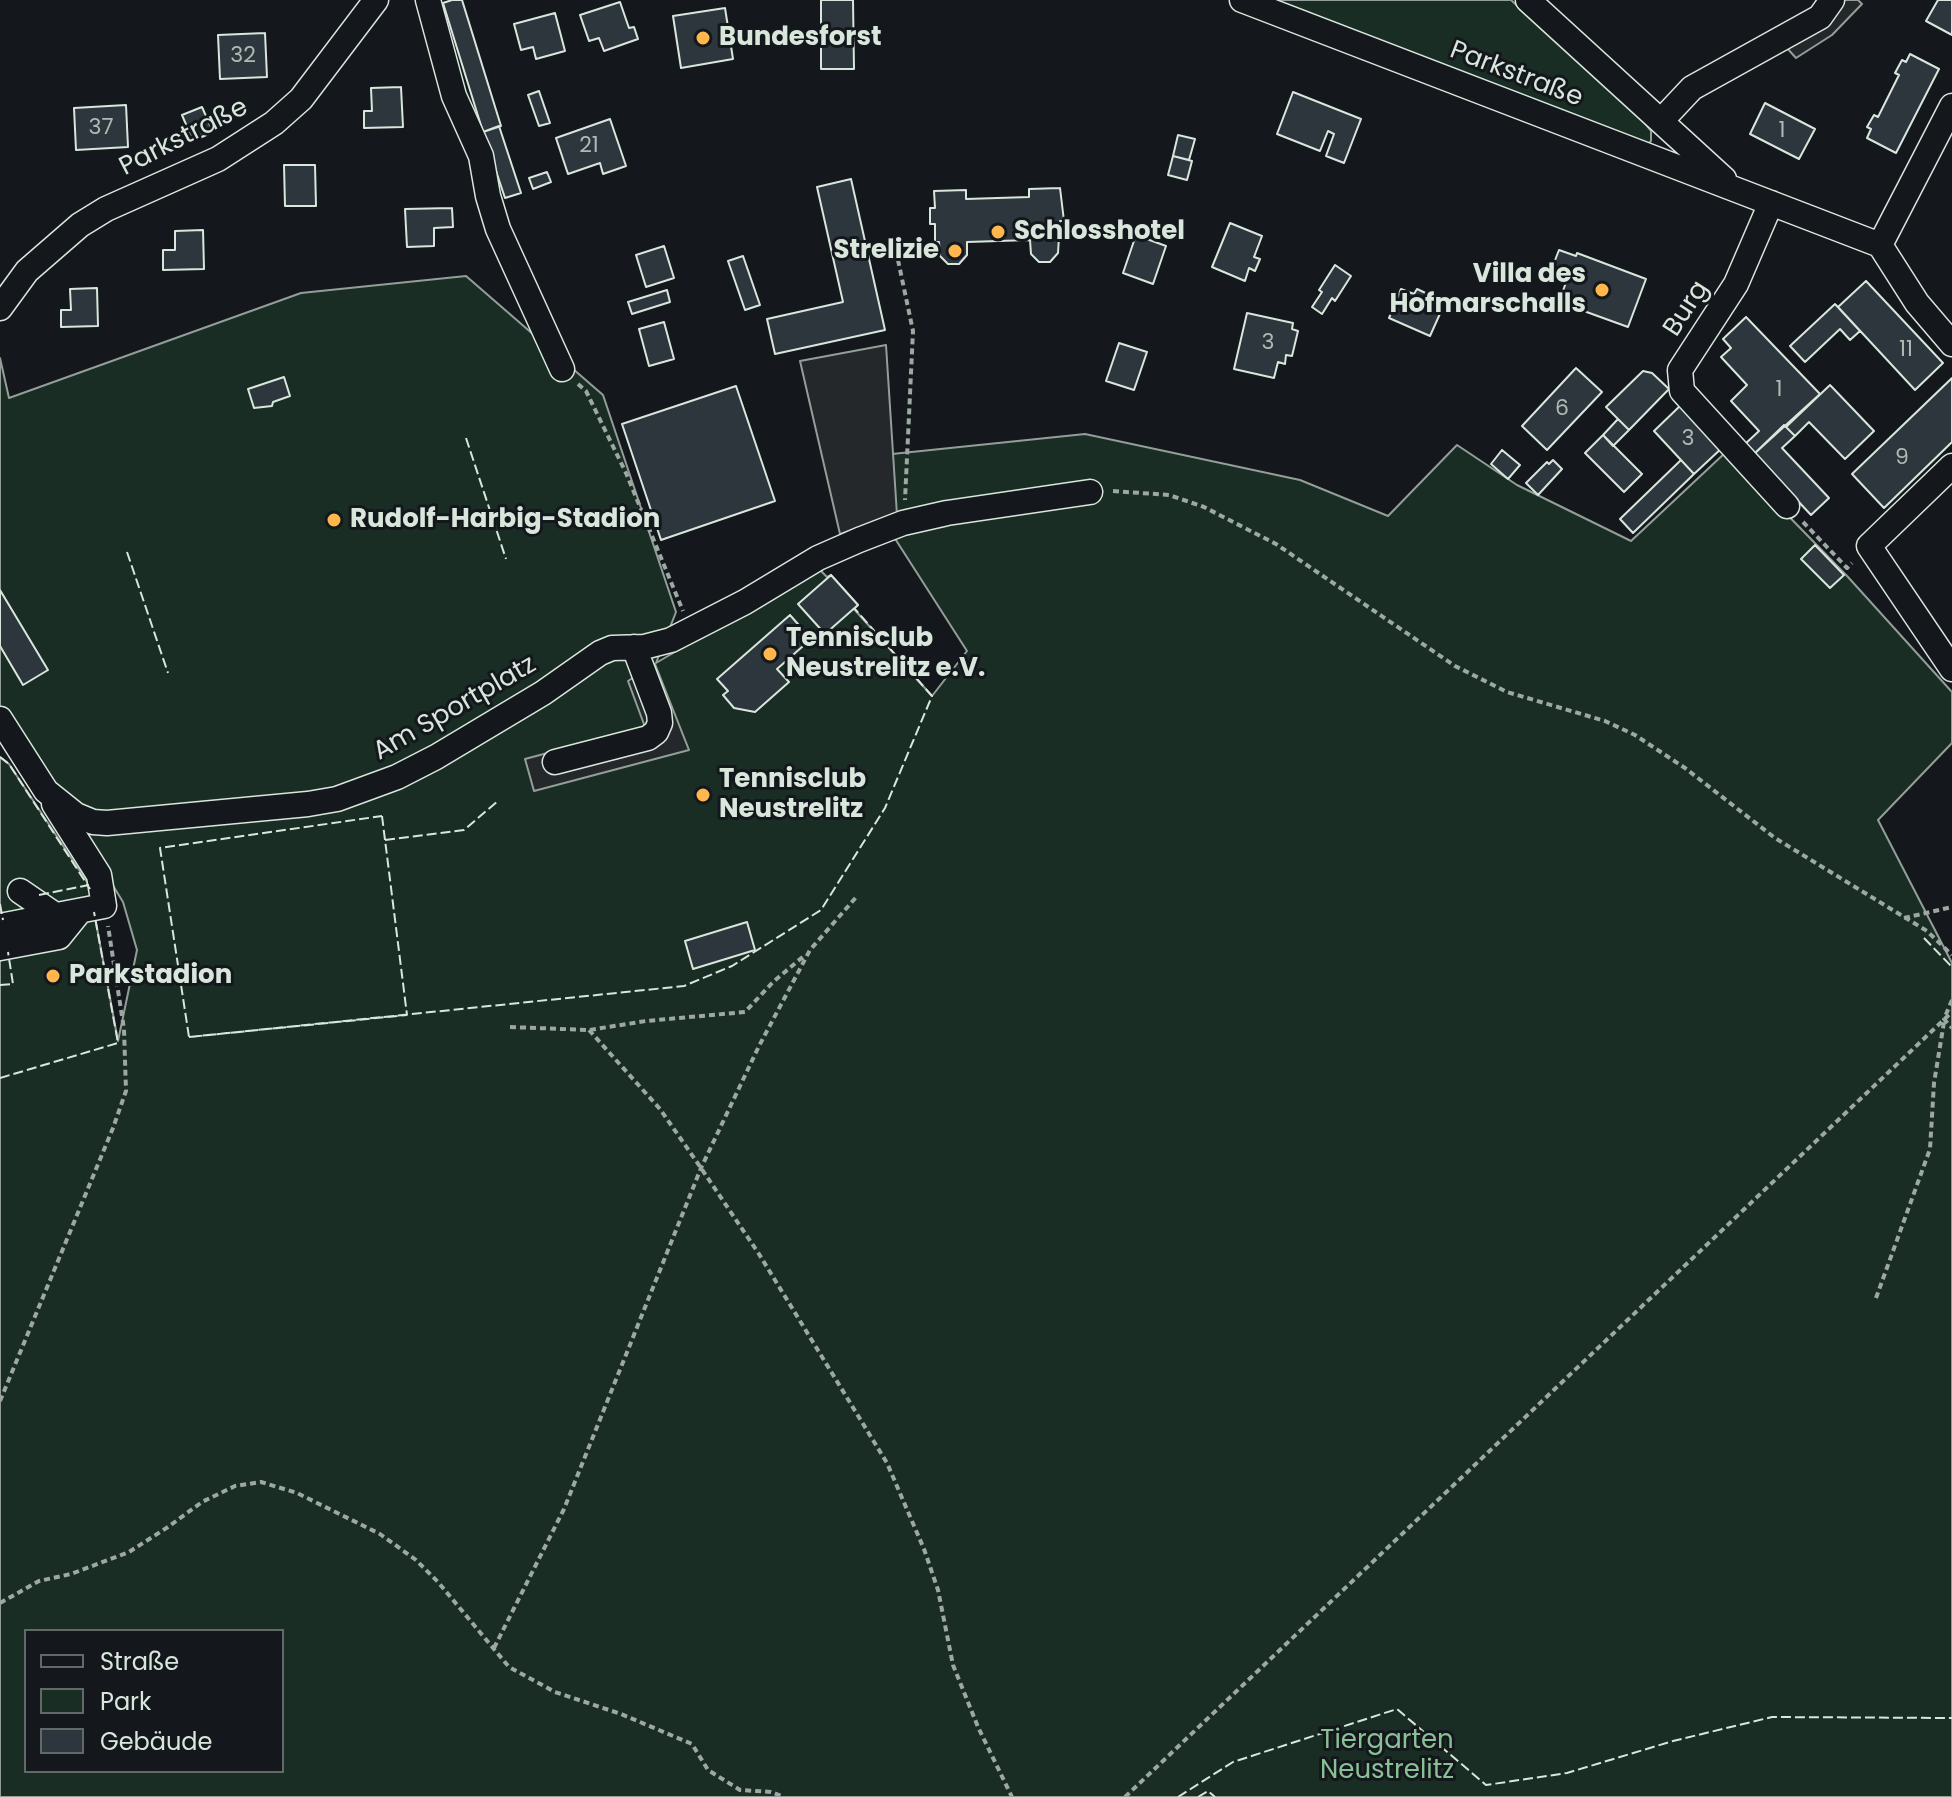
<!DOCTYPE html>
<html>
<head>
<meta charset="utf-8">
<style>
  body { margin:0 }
  #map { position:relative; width:1952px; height:1797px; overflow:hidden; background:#14181c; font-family:Poppins,sans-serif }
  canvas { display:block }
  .legend { position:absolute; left:24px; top:1629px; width:260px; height:144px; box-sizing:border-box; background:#14181c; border:2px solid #626a69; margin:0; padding:10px 14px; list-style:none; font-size:24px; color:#d8e6dc }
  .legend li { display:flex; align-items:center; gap:16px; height:40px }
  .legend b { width:40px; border:2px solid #626a69 }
</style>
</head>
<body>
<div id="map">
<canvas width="1952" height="1797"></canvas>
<ul class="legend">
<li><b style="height:10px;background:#14181c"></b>Straße</li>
<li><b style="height:22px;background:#1a2d24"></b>Park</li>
<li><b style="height:22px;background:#2c363c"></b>Gebäude</li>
</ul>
</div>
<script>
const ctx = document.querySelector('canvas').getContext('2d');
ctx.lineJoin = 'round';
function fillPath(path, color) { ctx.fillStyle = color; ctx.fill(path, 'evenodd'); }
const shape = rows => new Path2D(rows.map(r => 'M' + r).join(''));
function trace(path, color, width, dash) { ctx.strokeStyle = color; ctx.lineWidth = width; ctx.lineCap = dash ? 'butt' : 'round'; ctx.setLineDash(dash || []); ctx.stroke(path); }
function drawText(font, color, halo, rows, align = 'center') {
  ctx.font = font + ' Poppins,sans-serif'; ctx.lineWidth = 6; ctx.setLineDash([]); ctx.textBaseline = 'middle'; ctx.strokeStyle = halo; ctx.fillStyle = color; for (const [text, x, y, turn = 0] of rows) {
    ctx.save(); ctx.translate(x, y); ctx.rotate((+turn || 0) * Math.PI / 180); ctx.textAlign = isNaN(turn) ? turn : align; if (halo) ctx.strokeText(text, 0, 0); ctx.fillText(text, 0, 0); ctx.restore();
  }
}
const green = shape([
  [1269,0,1511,0,1643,121,1651,131,1651,141,1648,144,1269,0],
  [466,276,603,395,676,612,656,663,818,568,827,577,831,575,858,605,854,609,932,696,967,651,844,459,1085,434,1300,480,1388,516,1457,445,1517,485,1631,541,1726,452,1848,577,1952,692,1952,743,1878,820,1952,963,1952,1797,0,1797,0,757,9,764,89,885,118,1041,137,950,123,902,16,726,0,722,0,358,9,398,301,293,466,276],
  [26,1631,282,1631,282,1771,26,1771,26,1631]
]);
fillPath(green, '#1a2d24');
trace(green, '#939e99', 2);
const parking = shape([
  [1845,0,1858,0,1862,4,1832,35,1796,58,1786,47,1824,22,1845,0],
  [886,345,897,515,840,534,800,361,886,345],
  [655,664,689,750,534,791,525,759,645,727,628,681,655,664]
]);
fillPath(parking, '#24282b');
trace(parking, '#939e99', 2);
const building = shape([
  [452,0,462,0,501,126,483,132,443,3,452,0],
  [821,0,853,0,854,69,821,69,821,0],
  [1938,0,1952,0,1952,35,1926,21,1938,0],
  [620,2,629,28,634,27,638,39,604,51,599,38,589,41,580,15,620,2],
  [725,8,733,59,681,68,673,16,725,8],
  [555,13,565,51,536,59,533,47,521,50,514,24,555,13],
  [265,33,267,77,220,79,218,35,265,33],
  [1910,54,1939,69,1896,153,1867,138,1871,129,1867,127,1874,115,1878,117,1899,75,1895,73,1902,60,1906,62,1910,54],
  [401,87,403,127,364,128,364,111,372,111,371,88,401,87],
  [539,91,550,123,539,126,528,95,539,91],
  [1293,92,1361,119,1344,163,1326,156,1334,134,1328,131,1320,151,1277,134,1293,92],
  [1765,103,1815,129,1799,159,1750,134,1765,103],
  [126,105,128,147,76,150,74,108,126,105],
  [202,107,213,132,193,141,182,115,202,107],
  [610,119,626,166,603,174,600,163,568,174,556,138,610,119],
  [499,126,521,193,505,198,483,132,499,126],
  [1178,135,1195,139,1189,160,1173,156,1178,135],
  [1173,156,1192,161,1187,180,1168,175,1173,156],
  [284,165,315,165,316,206,285,206,284,165],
  [547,172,551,182,533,189,529,178,547,172],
  [851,179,885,330,775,354,767,319,843,302,817,187,851,179],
  [1060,188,1064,221,1060,221,1058,253,1050,262,1039,262,1031,254,1030,240,967,242,967,255,959,264,948,264,940,256,939,242,935,242,935,224,930,224,930,208,935,208,934,191,966,190,966,199,1029,197,1029,189,1060,188],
  [452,208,453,227,434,228,434,246,407,247,405,209,452,208],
  [1230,223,1262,236,1254,257,1260,259,1255,271,1249,268,1245,281,1212,267,1230,223],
  [203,230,204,269,163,270,163,250,175,250,175,231,203,230],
  [1136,235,1166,246,1153,284,1123,273,1136,235],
  [664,246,674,278,646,287,636,255,664,246],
  [1559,250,1576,256,1577,253,1646,279,1628,327,1559,302,1569,274,1552,268,1559,250],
  [743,256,760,305,745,310,728,261,743,256],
  [1335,265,1351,276,1335,301,1332,298,1322,314,1312,307,1322,292,1319,290,1335,265],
  [1866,281,1943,363,1915,390,1838,307,1866,281],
  [97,288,98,326,61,327,61,310,71,310,70,289,97,288],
  [1401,289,1414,294,1417,289,1432,296,1430,301,1443,307,1430,336,1389,318,1401,289],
  [667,290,670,302,632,314,628,302,667,290],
  [1835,304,1860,331,1850,340,1840,329,1805,362,1790,346,1835,304],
  [1247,313,1293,323,1292,329,1298,331,1292,356,1286,355,1285,364,1278,362,1274,378,1234,369,1247,313],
  [1746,317,1820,394,1754,454,1744,445,1759,431,1731,401,1747,385,1721,357,1731,348,1723,339,1746,317],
  [664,322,674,359,649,366,639,329,664,322],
  [1119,343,1147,352,1134,390,1106,381,1119,343],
  [1576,368,1602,392,1547,450,1522,426,1576,368],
  [1643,371,1652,373,1669,389,1629,430,1606,407,1643,371],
  [284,377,290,396,273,402,272,406,254,408,248,389,284,377],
  [1952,378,1952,442,1884,508,1852,474,1952,378],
  [1830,385,1874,431,1845,459,1809,422,1795,436,1786,427,1830,385],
  [736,386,775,501,661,540,622,424,736,386],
  [1682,404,1723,447,1694,474,1654,431,1682,404],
  [1618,419,1629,430,1613,446,1603,435,1618,419],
  [1784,425,1795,436,1782,448,1829,498,1811,515,1754,454,1784,425],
  [1603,435,1642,474,1624,492,1585,453,1603,435],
  [1502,450,1520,465,1508,479,1491,464,1502,450],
  [1553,460,1562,469,1538,495,1526,483,1547,462,1549,464,1553,460],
  [1681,460,1694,474,1633,533,1620,519,1681,460],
  [1815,545,1844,575,1830,588,1801,559,1815,545],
  [831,575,858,605,825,634,798,604,831,575],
  [0,590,48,670,23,685,0,646,0,590],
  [790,615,811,639,777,669,789,682,755,712,734,708,723,695,728,691,717,679,790,615],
  [747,922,755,950,693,969,685,941,747,922]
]);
fillPath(building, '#2c363c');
trace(building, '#d8e6dc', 2);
const minor = shape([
  [428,0,454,96,481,156,488,196,498,229,562,369],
  [1242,0,1880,245],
  [1528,0,1724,179],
  [1661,121,1692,88,1820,17,1832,0],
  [1771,203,1736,284,1680,370,1682,391,1787,506],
  [1880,245,1952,106],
  [1880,245,1917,303,1952,344],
  [0,308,27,271,80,225,106,209,218,159,274,123,301,99,376,0],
  [1952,466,1869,546,1952,669],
  [0,719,46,791,76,815,93,822,107,823,308,804,337,799,397,777,436,757,543,693,600,653,612,648,644,647,671,640,745,602,818,558,859,540,903,523,947,513,1090,492],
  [555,762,648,738,656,732,660,723,659,713,634,647],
  [20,891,55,915],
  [0,926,104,906,99,875,54,804],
  [0,948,59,937,80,911]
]);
trace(minor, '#d8e6dc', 27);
trace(shape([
  [898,260,913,331,905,500],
  [578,384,586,391,626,473,683,611],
  [1113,491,1169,495,1204,507,1276,544,1455,666,1507,692,1605,721,1635,735,1685,768,1775,838,1927,931,1952,955],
  [1803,522,1847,568,1852,563],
  [1904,918,1952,907],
  [1952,1000,1944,1019,1952,1028],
  [510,1027,589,1030,646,1021,745,1012,773,982,805,955],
  [589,1030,660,1109,701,1168,759,1254,887,1463,924,1549,938,1590,953,1665,978,1727,1012,1797],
  [1876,1298,1930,1149,1934,1083,1944,1022],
  [0,1401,113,1128,126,1091,124,1029,108,926],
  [0,1603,39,1581,71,1574,129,1552,168,1527,202,1502,235,1486,261,1482,297,1493,380,1534,416,1560,438,1582,509,1667,555,1692,621,1714,692,1744,708,1770,740,1790,771,1792,784,1797],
  [494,1648,564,1509,701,1168,759,1046,810,950,858,895],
  [1125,1797,1952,1012]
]), '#9da8a2', 4, [6, 4]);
trace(minor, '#14181c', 24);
trace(shape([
  [466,438,506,559],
  [127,552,168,673],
  [0,757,9,764,90,889],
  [382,816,407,1015,189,1037,160,848,382,816],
  [385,840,464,830,499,800],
  [39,895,89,885],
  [0,904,3,920],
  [1924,938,1952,967],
  [0,985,13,984,8,952],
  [189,1037,684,986,732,966,821,910,885,808,932,696,854,608],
  [0,1078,118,1043,94,912],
  [1178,1797,1233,1762,1397,1709,1486,1785,1567,1773,1673,1741,1772,1717,1952,1718],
  [1198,1797,1208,1791,1215,1797]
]), '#d8e6dc', 2, [10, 4]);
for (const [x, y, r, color] of [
  [703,38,8,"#ffb74d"],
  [998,232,8,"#ffb74d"],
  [955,251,8,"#ffb74d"],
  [1602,290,8,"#ffb74d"],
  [334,520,8,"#ffb74d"],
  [770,654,8,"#ffb74d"],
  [703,795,8,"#ffb74d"],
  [53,976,8,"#ffb74d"]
]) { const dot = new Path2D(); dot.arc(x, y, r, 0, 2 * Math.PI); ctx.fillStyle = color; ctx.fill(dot); trace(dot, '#14181c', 3); }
drawText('22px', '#adbab4', null, [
  ["32",243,56],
  ["37",101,128],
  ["1",1782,131],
  ["21",589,146],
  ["3",1268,343],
  ["11",1906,350],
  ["1",1779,390],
  ["6",1562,409],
  ["3",1688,439],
  ["9",1902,458]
]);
drawText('bold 26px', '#d8e6dc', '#14181c', [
  ["Bundesforst",719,38],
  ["Schlosshotel",1014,232],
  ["Strelizie",939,251,"right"],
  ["Villa des",1586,275,"right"],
  ["Hofmarschalls",1586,305,"right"],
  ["Rudolf-Harbig-Stadion",350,520],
  ["Tennisclub",786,639],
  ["Neustrelitz e.V.",786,669],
  ["Tennisclub",719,780],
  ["Neustrelitz",719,810],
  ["Parkstadion",69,976]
], 'left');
drawText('26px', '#d8e6dc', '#14181c', [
  ["Parkstraße",1516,75,21],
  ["Parkstraße",184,138,-27],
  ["Burg",1687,309,-57],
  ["Am Sportplatz",455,709,-30]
]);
drawText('26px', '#8ac095', '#14181c', [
  ["Tiergarten",1387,1741],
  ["Neustrelitz",1387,1771]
]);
</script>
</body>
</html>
